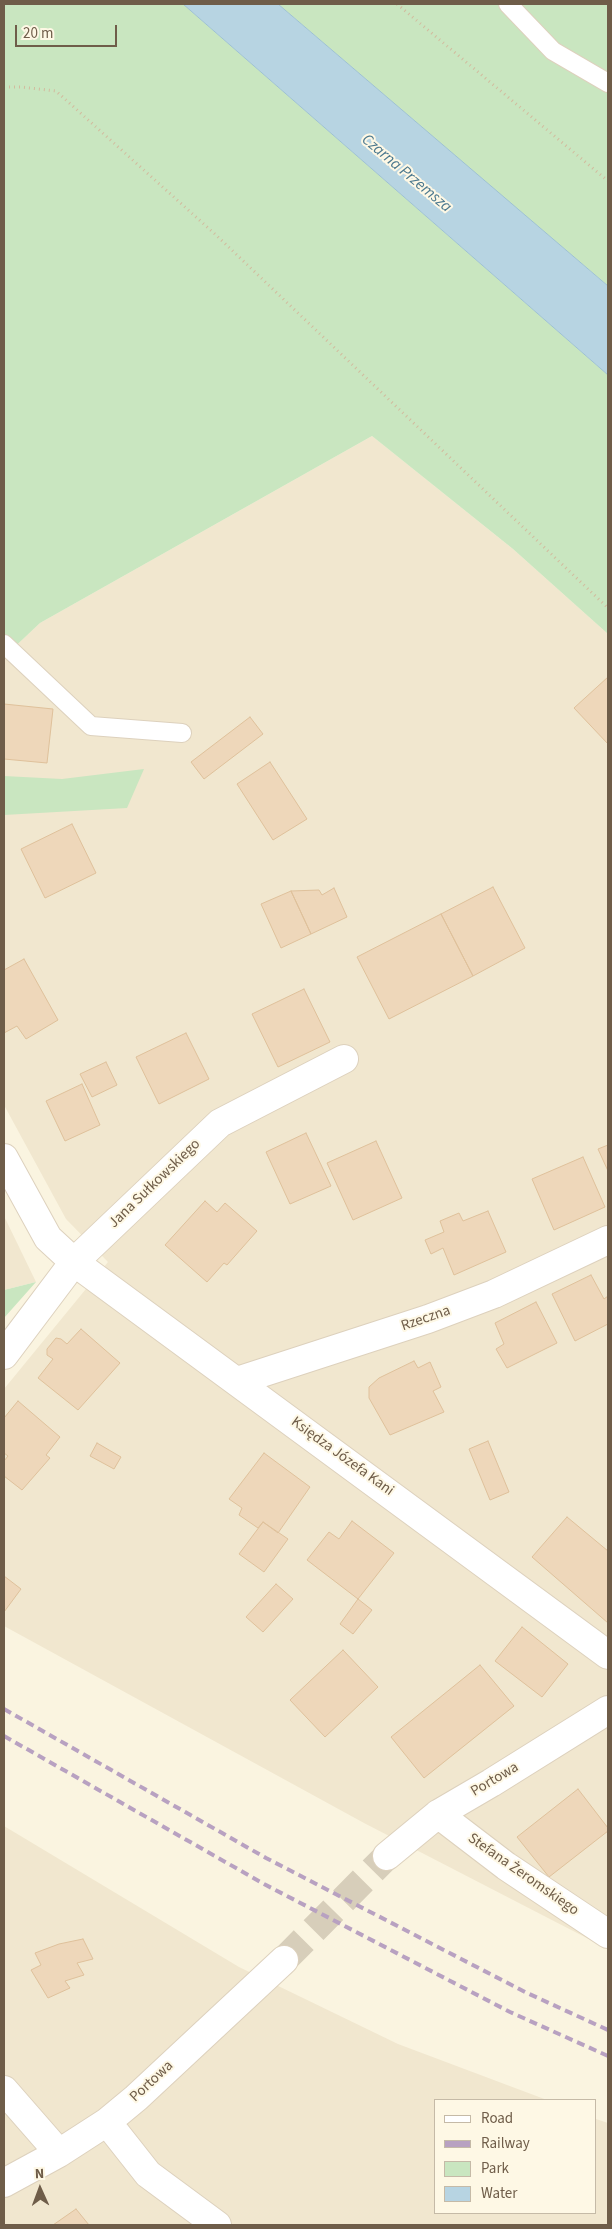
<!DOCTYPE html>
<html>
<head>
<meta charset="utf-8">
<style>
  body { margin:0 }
  #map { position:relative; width:612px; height:2229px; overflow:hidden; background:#faf4e0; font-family:"Source Sans 3",sans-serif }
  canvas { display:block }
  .frame { position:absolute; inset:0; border:5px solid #6f5d49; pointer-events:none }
  .legend { position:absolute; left:434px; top:2099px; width:162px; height:115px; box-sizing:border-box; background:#fef8e5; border:1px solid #c5baa7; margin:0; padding:6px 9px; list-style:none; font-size:15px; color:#6f5d49 }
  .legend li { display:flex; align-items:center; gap:10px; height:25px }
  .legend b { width:25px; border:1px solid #c5baa7 }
  .north { position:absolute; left:15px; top:2164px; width:50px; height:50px; -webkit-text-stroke:4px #fef8e5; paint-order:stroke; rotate:358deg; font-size:14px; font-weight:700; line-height:20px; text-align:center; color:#6f5d49 }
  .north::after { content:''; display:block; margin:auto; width:18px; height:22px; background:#6f5d49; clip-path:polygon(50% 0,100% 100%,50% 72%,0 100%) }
  .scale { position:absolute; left:15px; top:25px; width:102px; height:22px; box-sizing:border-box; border:2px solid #6f5d49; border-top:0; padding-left:6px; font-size:15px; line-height:18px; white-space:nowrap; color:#6f5d49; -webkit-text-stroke:4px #fef8e5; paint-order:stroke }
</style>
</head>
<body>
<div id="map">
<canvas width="612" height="2229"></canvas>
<div class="frame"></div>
<ul class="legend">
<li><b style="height:6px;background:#fff"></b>Road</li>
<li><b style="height:6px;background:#b8a1c1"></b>Railway</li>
<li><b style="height:14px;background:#c9e6c0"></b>Park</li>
<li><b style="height:14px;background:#b7d4e2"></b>Water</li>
</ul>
<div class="north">N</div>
<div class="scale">20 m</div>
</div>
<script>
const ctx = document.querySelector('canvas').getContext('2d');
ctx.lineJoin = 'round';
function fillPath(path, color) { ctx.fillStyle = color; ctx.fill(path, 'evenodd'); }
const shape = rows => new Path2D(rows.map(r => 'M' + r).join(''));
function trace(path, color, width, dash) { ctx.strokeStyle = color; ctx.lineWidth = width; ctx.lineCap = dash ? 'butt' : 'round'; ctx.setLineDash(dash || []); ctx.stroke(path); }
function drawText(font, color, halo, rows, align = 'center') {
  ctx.font = font + ' "Source Sans 3",sans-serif'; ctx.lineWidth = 4; ctx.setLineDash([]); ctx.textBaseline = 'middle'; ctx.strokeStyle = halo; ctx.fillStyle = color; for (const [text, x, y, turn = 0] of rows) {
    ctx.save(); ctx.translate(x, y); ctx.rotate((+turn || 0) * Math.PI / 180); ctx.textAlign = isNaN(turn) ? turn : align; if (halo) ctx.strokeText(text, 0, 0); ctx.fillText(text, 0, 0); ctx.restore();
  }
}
fillPath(shape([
  [372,436,513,549,608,634,608,1949,364,1823,4,1626,4,1389,108,1262,66,1219,4,1105,4,657,40,623],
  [4,1216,36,1282,4,1290],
  [4,1826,239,1967,398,2044,547,2100,436,2100,436,2213,596,2213,596,2119,608,2123,608,2225,4,2225]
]), '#f1e7cf');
fillPath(shape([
  [4,4,183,4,608,375,608,634,513,549,372,436,40,623,4,657],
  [278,4,608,4,608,286,508,201],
  [144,769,127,808,4,815,4,776,62,779],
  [36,1282,4,1318,4,1290]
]), '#c9e6c0');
const water = shape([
  [183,4,278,4,608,286,608,375,183,4]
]);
fillPath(water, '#b7d4e2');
trace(water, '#9dc1d3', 1);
const building = shape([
  [608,677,608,744,574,708,608,677],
  [4,704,53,709,47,763,4,759,4,704],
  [250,717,263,734,204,779,191,762,250,717],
  [270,762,307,819,273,840,237,784,270,762],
  [72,824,96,873,45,898,21,849,72,824],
  [493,887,525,948,473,976,441,914,493,887],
  [334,888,347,917,311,934,291,891,319,890,322,895,334,888],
  [291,891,311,934,281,948,261,904,291,891],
  [441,914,473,976,389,1019,357,957,441,914],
  [24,959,58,1020,26,1039,17,1026,4,1033,4,970,24,959],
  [304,989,330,1042,278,1067,252,1014,304,989],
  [186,1033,209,1079,159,1104,136,1057,186,1033],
  [106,1062,117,1085,92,1097,80,1074,106,1062],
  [82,1084,100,1125,65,1141,46,1101,82,1084],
  [306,1133,331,1186,290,1204,266,1152,306,1133],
  [376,1141,402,1198,353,1220,327,1163,376,1141],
  [608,1145,608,1171,598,1149,608,1145],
  [583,1157,605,1207,554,1230,532,1179,583,1157],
  [205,1201,217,1212,225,1203,257,1231,227,1265,224,1263,207,1282,165,1245,205,1201],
  [488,1211,506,1252,454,1275,443,1248,431,1254,425,1240,444,1232,440,1221,459,1213,463,1221,488,1211],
  [591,1275,604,1299,608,1296,608,1324,575,1341,552,1294,591,1275],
  [536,1302,557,1343,507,1368,496,1349,504,1344,495,1323,536,1302],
  [81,1329,120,1363,78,1410,38,1378,53,1359,47,1355,47,1349,56,1338,61,1339,67,1344,81,1329],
  [414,1361,418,1368,430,1362,441,1387,433,1391,444,1412,390,1435,369,1398,369,1387,379,1378,414,1361],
  [18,1401,60,1437,46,1455,50,1458,22,1490,4,1476,4,1461,8,1456,4,1453,4,1418,18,1401],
  [488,1441,509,1492,490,1500,469,1449,488,1441],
  [97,1443,121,1457,114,1469,90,1456,97,1443],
  [264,1453,310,1487,278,1533,263,1522,258,1528,239,1515,242,1508,229,1499,264,1453],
  [567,1517,608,1551,608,1623,532,1557,567,1517],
  [352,1521,394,1553,358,1599,307,1560,329,1532,339,1539,352,1521],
  [263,1522,288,1539,264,1572,239,1554,263,1522],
  [4,1576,21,1589,4,1612,4,1576],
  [276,1584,293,1599,263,1632,246,1617,276,1584],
  [358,1599,372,1610,353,1634,340,1624,358,1599],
  [522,1627,568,1664,542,1697,495,1661,522,1627],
  [343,1650,378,1687,325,1737,290,1700,343,1650],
  [480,1665,514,1706,424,1778,391,1737,480,1665],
  [578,1789,608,1828,608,1831,549,1877,517,1837,578,1789],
  [83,1939,93,1959,77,1963,84,1975,65,1981,70,1988,48,1998,31,1970,41,1965,35,1953,59,1944,83,1939],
  [76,2209,89,2225,53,2225,76,2209]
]);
fillPath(building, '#eed7ba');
trace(building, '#dfc19b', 1);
trace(shape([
  [284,1960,387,1856]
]), '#d7ceba', 28, [28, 14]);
const lane = shape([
  [508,4,553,51,608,83],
  [4,644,91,726,182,733]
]);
const street = shape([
  [4,1158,48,1238,74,1262,608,1655],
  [4,1355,74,1262,220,1123,344,1059],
  [237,1381,428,1319,494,1294,608,1240],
  [438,1814,506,1866,608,1934],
  [387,1856,438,1814,491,1783,608,1710],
  [4,2090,59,2153],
  [107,2122,148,2174,217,2225],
  [4,2183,59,2153,107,2122,136,2098,284,1960]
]);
trace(lane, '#ddd1bd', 20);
trace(street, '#ddd1bd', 30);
trace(shape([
  [397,4,608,181],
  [4,87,21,87,56,91,216,235,608,608]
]), '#d2bb9e', 3, [1, 4]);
trace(lane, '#fff', 18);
trace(street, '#fff', 28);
trace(shape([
  [4,1709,266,1858,525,1992,608,2030],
  [4,1736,264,1884,510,2012,608,2056]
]), '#b8a1c1', 4, [8, 5]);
drawText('15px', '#6f5d49', '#fef8e5', [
  ["Jana Sułkowskiego",155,1184,-44],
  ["Rzeczna",426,1319,-19],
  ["Księdza Józefa Kani",342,1457,36],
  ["Portowa",495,1780,-31],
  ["Stefana Żeromskiego",523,1875,35],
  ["Portowa",152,2082,-43]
]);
drawText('italic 16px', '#4b788e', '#fef8e5', [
  ["Czarna Przemsza",406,174,40]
]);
</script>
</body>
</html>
